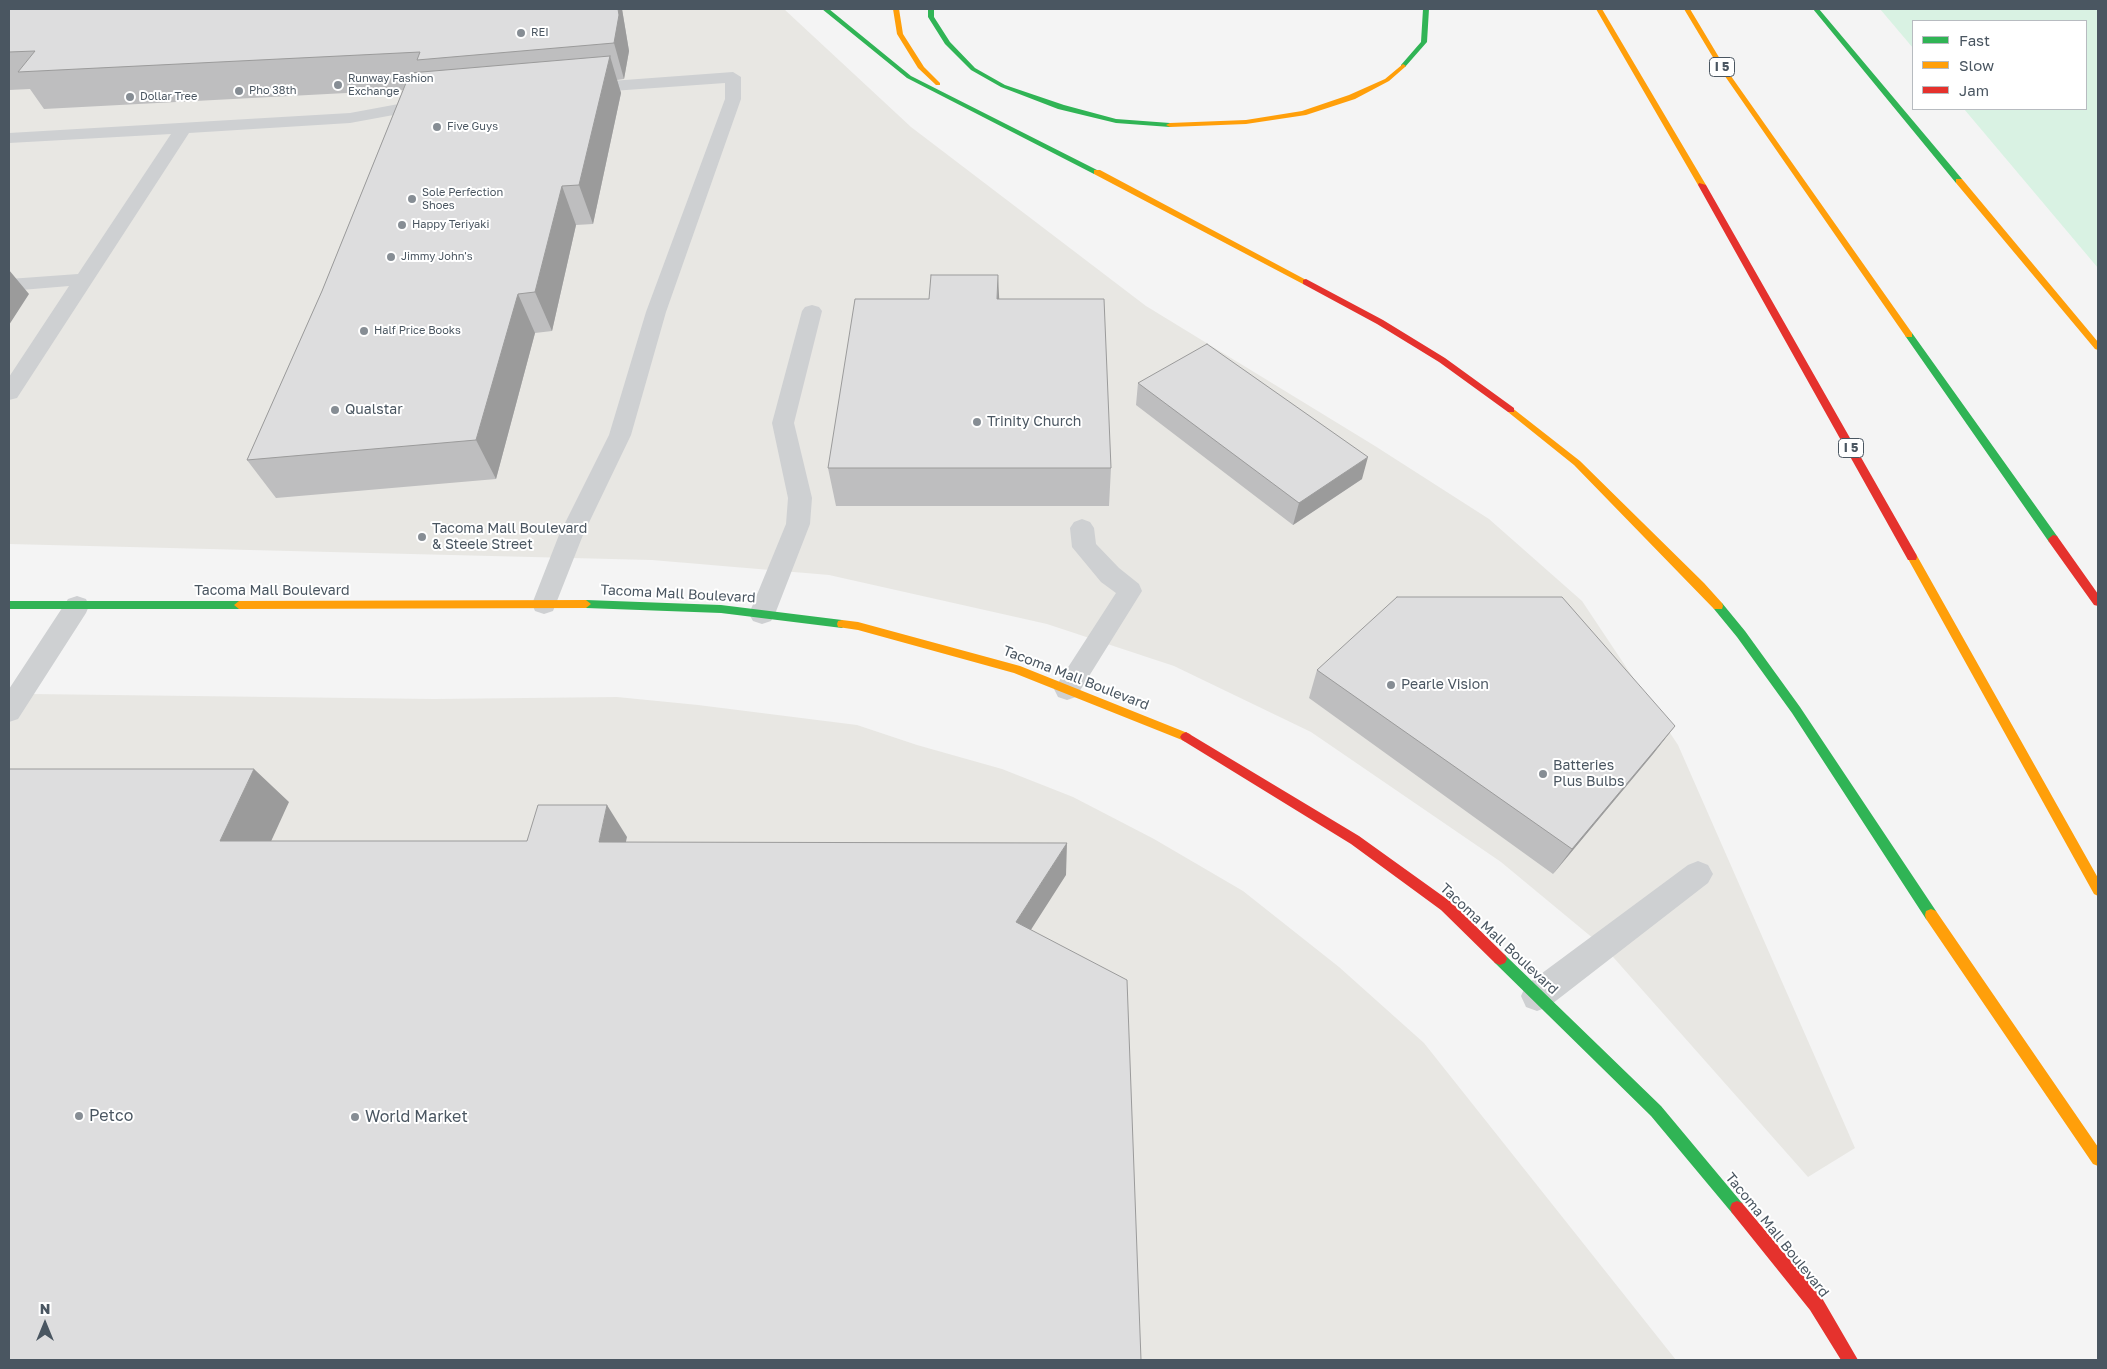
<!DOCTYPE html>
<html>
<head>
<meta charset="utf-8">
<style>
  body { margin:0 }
  #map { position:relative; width:2107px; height:1369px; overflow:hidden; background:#f4f4f4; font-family:"Golos Text",sans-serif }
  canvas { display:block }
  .frame { position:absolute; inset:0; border:10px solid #4a5661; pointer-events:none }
  .legend { position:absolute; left:1912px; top:20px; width:175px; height:90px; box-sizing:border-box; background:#fff; border:1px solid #b7bbc0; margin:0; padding:6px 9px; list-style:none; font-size:15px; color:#4a5661 }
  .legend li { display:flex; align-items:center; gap:10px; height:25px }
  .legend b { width:25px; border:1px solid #b7bbc0 }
  .north { position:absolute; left:20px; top:1299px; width:50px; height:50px; -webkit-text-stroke:4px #fff; paint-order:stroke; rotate:0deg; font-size:14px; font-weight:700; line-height:20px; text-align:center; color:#4a5661 }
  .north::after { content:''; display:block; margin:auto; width:18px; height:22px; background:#4a5661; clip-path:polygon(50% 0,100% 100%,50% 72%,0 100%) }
</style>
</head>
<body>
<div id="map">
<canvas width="2107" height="1369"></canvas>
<div class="frame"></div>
<ul class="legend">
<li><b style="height:6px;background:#30b455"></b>Fast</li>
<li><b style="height:6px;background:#ff9f0a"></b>Slow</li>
<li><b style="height:6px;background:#e5322d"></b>Jam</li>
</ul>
<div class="north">N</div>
</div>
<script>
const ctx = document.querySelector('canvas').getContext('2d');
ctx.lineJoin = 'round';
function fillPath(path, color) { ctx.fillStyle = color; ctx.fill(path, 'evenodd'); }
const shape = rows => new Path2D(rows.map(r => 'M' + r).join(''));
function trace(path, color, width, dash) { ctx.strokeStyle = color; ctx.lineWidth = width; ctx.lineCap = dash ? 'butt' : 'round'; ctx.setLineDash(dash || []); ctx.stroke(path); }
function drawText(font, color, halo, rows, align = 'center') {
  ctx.font = font + ' "Golos Text",sans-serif'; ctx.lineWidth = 4; ctx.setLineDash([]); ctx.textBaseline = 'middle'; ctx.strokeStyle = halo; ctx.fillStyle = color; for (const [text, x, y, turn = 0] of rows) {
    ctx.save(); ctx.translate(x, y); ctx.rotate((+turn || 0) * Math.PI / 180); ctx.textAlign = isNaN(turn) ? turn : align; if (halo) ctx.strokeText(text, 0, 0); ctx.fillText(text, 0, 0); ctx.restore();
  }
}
fillPath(shape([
  [9,9,784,9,911,127,1146,306,1375,446,1489,519,1582,601,1678,745,1855,1148,1808,1177,1606,949,1501,862,1311,732,1174,666,1047,624,829,575,652,560,9,544],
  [32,694,434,699,617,697,698,705,857,725,917,745,1002,769,1073,797,1154,839,1243,891,1339,967,1424,1043,1676,1360,9,1360,9,695]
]), '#e8e7e3');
fillPath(shape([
  [1880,9,2098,9,2098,268,1964,109,2086,109,2086,21,1913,21,1913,48]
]), '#d9f2e3');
fillPath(shape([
  [733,72,741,77,741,99,666,312,631,435,583,535,553,611,544,614,535,611,532,604,559,535,609,435,646,312,725,99,725,83,584,93,578,92,576,88,578,84,584,83,733,72],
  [431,98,437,99,439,103,437,107,350,123,189,133,17,398,9,400,9,377,69,286,9,291,9,279,78,274,171,134,9,143,9,133,350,113,431,98],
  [812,305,819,307,822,311,794,423,812,498,810,524,775,614,771,621,762,624,753,621,749,614,786,524,788,498,772,423,802,311,805,307,812,305],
  [1082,519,1090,522,1094,528,1096,544,1119,568,1139,584,1142,591,1076,697,1067,700,1058,697,1054,689,1116,593,1101,582,1072,547,1070,528,1074,522,1082,519],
  [77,596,86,599,89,606,86,613,18,719,9,722,9,689,68,599,77,596],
  [1698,861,1708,865,1713,874,1708,883,1548,1007,1537,1011,1526,1007,1521,996,1526,985,1688,865,1698,861]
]), '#ced0d2');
fillPath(shape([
  [822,9,829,9,911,76,1101,172,1094,174,907,78,822,9],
  [928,9,934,9,934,17,950,42,975,68,1005,85,1064,105,1116,119,1170,123,1174,125,1170,127,1116,123,1058,109,1001,87,971,70,945,44,928,17,928,9],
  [1423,9,1429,9,1427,42,1405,67,1401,67,1401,65,1421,42,1423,9],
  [1813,9,1819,9,1962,179,1962,183,1956,183,1813,9],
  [1909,332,1912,333,2057,536,2058,539,2057,542,2049,542,1906,337,1905,335,1909,332],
  [586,600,721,605,842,620,847,624,842,628,721,613,586,608,581,604,586,600],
  [9,601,239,601,244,605,239,609,9,609,9,601],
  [1718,602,1722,603,1745,631,1800,707,1936,911,1937,915,1936,919,1931,921,1926,919,1792,713,1737,637,1714,609,1713,606,1714,603,1718,602],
  [1500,953,1505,955,1661,1106,1742,1203,1744,1208,1742,1213,1737,1215,1732,1213,1651,1116,1495,963,1493,959,1495,955,1500,953]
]), '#30b455');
fillPath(shape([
  [893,9,899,9,903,34,924,67,940,83,940,85,936,85,918,68,897,34,893,9],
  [1596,9,1602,9,1706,185,1705,187,1698,185,1596,9],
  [1684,9,1690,9,1726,69,1912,333,1912,337,1906,337,1720,69,1684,9],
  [1403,64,1406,66,1405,67,1389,81,1355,99,1306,115,1246,124,1170,127,1166,125,1170,123,1246,120,1302,111,1349,95,1385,79,1403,64],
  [1094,170,1100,170,1310,282,1309,284,1303,284,1094,174,1094,170],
  [1956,179,1962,179,2098,342,2098,350,2095,349,1956,183,1956,179],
  [1511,407,1580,461,1704,583,1722,603,1723,606,1722,609,1714,609,1574,465,1508,412,1508,408,1511,407],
  [1912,553,1916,554,2098,878,2098,896,2094,894,1907,557,1912,553],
  [586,600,591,604,586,608,239,609,234,605,239,601,586,600],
  [842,620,858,622,1020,666,1190,734,1192,737,1190,740,1186,742,1182,740,1014,673,858,630,838,627,837,624,838,621,842,620],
  [1931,909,1936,911,2098,1147,2098,1166,2093,1164,1926,919,1925,915,1926,911,1931,909]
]), '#ff9f0a');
fillPath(shape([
  [1699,183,1706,185,1916,554,1917,557,1916,560,1908,560,1698,185,1699,183],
  [1306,279,1383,320,1445,358,1514,408,1514,412,1508,412,1439,362,1377,324,1303,284,1303,280,1306,279],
  [2053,535,2057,536,2098,594,2098,606,2094,605,2049,542,2048,539,2053,535],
  [1186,732,1359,836,1451,902,1505,955,1507,959,1505,963,1500,965,1495,963,1441,910,1351,844,1182,740,1180,737,1182,734,1186,732],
  [1737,1201,1742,1203,1822,1298,1858,1360,1841,1360,1810,1310,1732,1213,1730,1208,1732,1203,1737,1201]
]), '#e5322d');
fillPath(shape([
  [9,9,622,9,629,51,624,79,617,80,621,93,593,224,576,225,552,331,535,333,496,479,276,498,247,460,322,291,403,90,44,109,30,89,9,90],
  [999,299,1111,468,1109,506,836,506,828,468],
  [1138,383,1362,479,1293,525,1136,405],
  [1317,670,1675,726,1653,754,1553,874,1309,698]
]), '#bebebf');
fillPath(shape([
  [618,9,622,9,629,51,624,79,614,43],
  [610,56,621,93,593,224,579,185],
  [562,186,576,225,552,331,535,292],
  [9,270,29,294,9,325],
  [998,275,1000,314,997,299],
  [518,294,535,333,496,479,476,440],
  [1368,457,1362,479,1293,525,1299,503],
  [1675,726,1653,754,1553,874,1572,849],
  [254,769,289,802,257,872,220,841],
  [607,805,627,837,619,873,599,842],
  [1067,843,1066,875,1018,950,1016,922]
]), '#9b9b9b');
const building = shape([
  [9,9,618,9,619,15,614,43,417,60,420,52,18,72,35,51,9,52,9,9],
  [610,56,579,185,562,186,535,292,518,294,476,440,247,460,322,291,410,73,610,56],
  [931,275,998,275,997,299,1104,299,1111,468,828,468,855,299,929,299,931,275],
  [1207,344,1368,457,1299,503,1138,383,1207,344],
  [1397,597,1562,597,1675,726,1572,849,1317,670,1397,597],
  [9,769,254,769,220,841,527,841,538,805,607,805,599,842,1067,843,1016,922,1127,980,1141,1360,9,1360,9,769]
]);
fillPath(building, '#ddddde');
trace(building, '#9b9b9b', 1);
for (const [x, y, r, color] of [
  [521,33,5,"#868d94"],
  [338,85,5,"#868d94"],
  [239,91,5,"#868d94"],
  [130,97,5,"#868d94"],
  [437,127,5,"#868d94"],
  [412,199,5,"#868d94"],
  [402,225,5,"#868d94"],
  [391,257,5,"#868d94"],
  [364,331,5,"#868d94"],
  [335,410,5,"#868d94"],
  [977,422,5,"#868d94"],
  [422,537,5,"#868d94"],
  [1391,685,5,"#868d94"],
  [1543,774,5,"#868d94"],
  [79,1116,5,"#868d94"],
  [355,1117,5,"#868d94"]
]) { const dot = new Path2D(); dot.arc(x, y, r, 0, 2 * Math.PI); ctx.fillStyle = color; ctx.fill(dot); trace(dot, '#fff', 2); }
drawText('11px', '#4a5661', '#fff', [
  ["REI",531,33],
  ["Runway Fashion",348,79],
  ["Exchange",348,92],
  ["Pho 38th",249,91],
  ["Dollar Tree",140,97],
  ["Five Guys",447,127],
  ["Sole Perfection",422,193],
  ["Shoes",422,206],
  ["Happy Teriyaki",412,225],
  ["Jimmy John's",401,257],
  ["Half Price Books",374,331]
], 'left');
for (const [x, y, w] of [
  [1722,67,25],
  [1851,448,25]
]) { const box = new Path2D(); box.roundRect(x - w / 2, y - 9.5, w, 19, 4); ctx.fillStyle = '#fff'; ctx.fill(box); trace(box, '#4a5661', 1); }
drawText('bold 12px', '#4a5661', null, [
  ["I 5",1722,67],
  ["I 5",1851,448]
]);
drawText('14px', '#4a5661', '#fff', [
  ["Qualstar",345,410],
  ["Trinity Church",987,422],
  ["Tacoma Mall Boulevard",432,529],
  ["& Steele Street",432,545],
  ["Pearle Vision",1401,685],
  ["Batteries",1553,766],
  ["Plus Bulbs",1553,782]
], 'left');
drawText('14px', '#4a5661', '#fff', [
  ["Tacoma Mall Boulevard",272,591],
  ["Tacoma Mall Boulevard",678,594,3],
  ["Tacoma Mall Boulevard",1076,678,21],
  ["Tacoma Mall Boulevard",1499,939,43],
  ["Tacoma Mall Boulevard",1777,1235,51]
]);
drawText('16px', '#4a5661', '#fff', [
  ["Petco",89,1116],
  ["World Market",365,1117]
], 'left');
</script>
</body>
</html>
